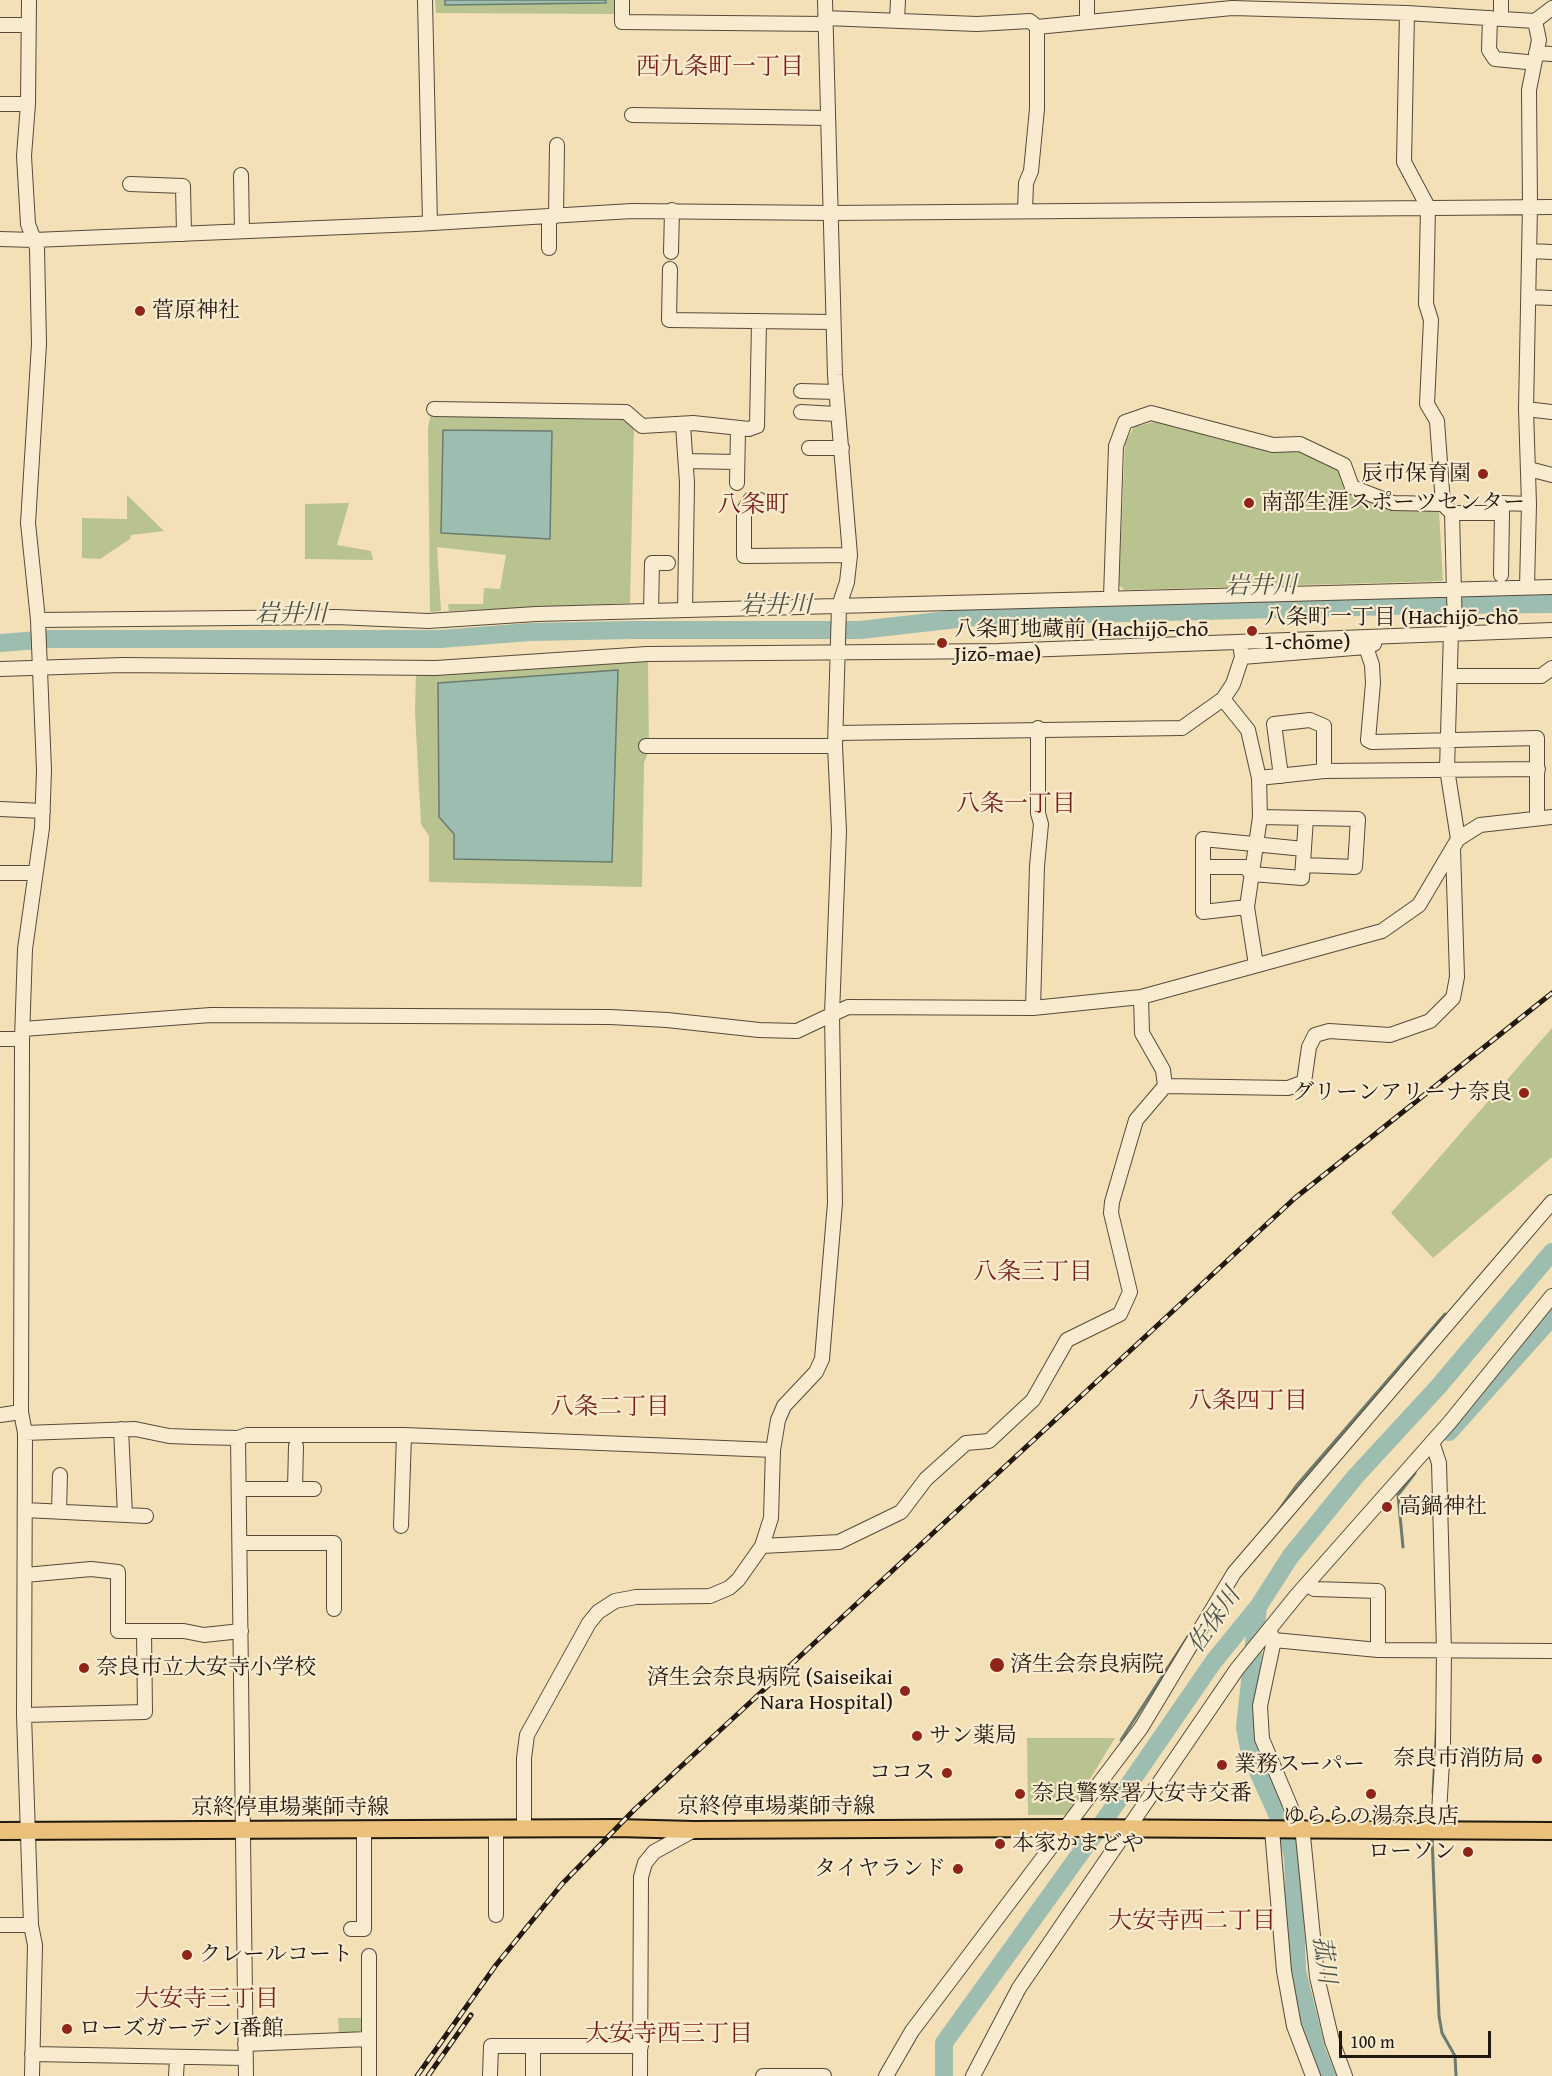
<!DOCTYPE html>
<html>
<head>
<meta charset="utf-8">
<style>
  body { margin:0 }
  #map { position:relative; width:1552px; height:2076px; overflow:hidden; background:#f4e0b6; font-family:"Gentium Book Plus",serif }
  canvas { display:block }
  .scale { position:absolute; left:1339px; top:2031px; width:152px; height:27px; box-sizing:border-box; border:3px solid #211810; border-top:0; padding-left:8px; font-size:18px; line-height:21px; white-space:nowrap; color:#211810; -webkit-text-stroke:4px #f8ebd0; paint-order:stroke }
</style>
</head>
<body>
<div id="map">
<canvas width="1552" height="2076"></canvas>
<div class="scale">100 m</div>
</div>
<script>
const ctx = document.querySelector('canvas').getContext('2d');
ctx.lineJoin = 'round';
function fillPath(path, color) { ctx.fillStyle = color; ctx.fill(path, 'evenodd'); }
const shape = rows => new Path2D(rows.map(r => 'M' + r).join(''));
function trace(path, color, width, dash) { ctx.strokeStyle = color; ctx.lineWidth = width; ctx.lineCap = dash ? 'butt' : 'round'; ctx.setLineDash(dash || []); ctx.stroke(path); }
function drawText(font, color, halo, rows, align = 'center') {
  ctx.font = font + ' "Gentium Book Plus","Noto Serif JP",serif'; ctx.lineWidth = 4.5; ctx.setLineDash([]); ctx.textBaseline = 'middle'; ctx.strokeStyle = halo; ctx.fillStyle = color; for (const [text, x, y, turn = 0] of rows) {
    ctx.save(); ctx.translate(x, y); ctx.rotate((+turn || 0) * Math.PI / 180); ctx.textAlign = isNaN(turn) ? turn : align; if (halo) ctx.strokeText(text, 0, 0); ctx.fillText(text, 0, 0); ctx.restore();
  }
}
fillPath(shape([
  [435,0,445,0,445,5,606,2,606,0,615,0,615,14,436,13],
  [431,413,626,416,634,425,630,603,449,611,448,604,483,604,484,588,500,589,506,555,437,547,441,611,430,612,428,428],
  [552,431,550,539,441,533],
  [1158,421,1261,449,1302,451,1338,466,1353,497,1396,508,1439,511,1443,581,1124,590,1119,585,1125,443,1134,427],
  [127,495,164,531,131,535,130,539,100,559,82,558,82,518,127,519],
  [349,503,337,545,371,551,373,560,305,559,305,504],
  [589,662,648,662,649,750,644,763,642,887,429,882,429,836,421,824,415,712,416,671],
  [454,834,611,862,455,859],
  [1552,1028,1552,1157,1433,1258,1391,1213],
  [1027,1738,1115,1738,1068,1815,1028,1815],
  [338,2018,364,2018,363,2028,359,2033,339,2033]
]), '#b9c390');
const water = shape([
  [445,0,606,0,606,3,445,5,445,0],
  [443,430,552,431,550,539,441,533,443,430],
  [618,670,612,862,454,859,454,834,439,817,438,683,618,670]
]);
fillPath(water, '#9cbdaf');
trace(water, '#6b7b6f', 1.5);
trace(shape([
  [1274,1517,1297,1485,1445,1314],
  [1403,1547,1398,1495,1415,1473],
  [1121,1740,1189,1635],
  [1433,1793,1437,1719],
  [1432,1836,1439,2016,1442,2033,1455,2056,1456,2076]
]), '#6b7b6f', 3);
trace(shape([
  [0,643,51,639,440,639,530,632,632,630,860,630,975,617,1433,605,1552,604],
  [1449,1432,1552,1317],
  [1258,1607,1245,1727,1250,1754,1289,1840,1293,1858,1297,1971,1317,2052,1327,2076],
  [944,2076,944,2043,1108,1815,1214,1661,1258,1607,1290,1557,1355,1477,1438,1387,1552,1252]
]), '#9cbdaf', 18);
const minor = shape([
  [425,0,430,223],
  [622,0,622,22,825,24],
  [1087,0,1087,22],
  [1501,0,1501,19],
  [1407,13,1404,162,1428,207,1426,304,1431,320,1427,404,1437,421,1443,504,1452,513,1455,632],
  [825,18,977,24,1030,21,1037,27,1232,8,1407,13,1535,21,1552,8],
  [1490,18,1489,50,1495,59,1527,62],
  [897,21,898,0],
  [0,25,28,25],
  [1536,53,1552,54],
  [0,104,28,104],
  [632,115,828,118],
  [241,175,242,231],
  [130,184,183,186,184,234],
  [1025,211,1026,183,1031,171,1037,109,1037,27],
  [556,216,557,145],
  [0,239,34,240,416,224,632,211,831,213,1552,207],
  [549,248,549,216],
  [1530,251,1552,252],
  [671,252,672,210],
  [670,269,669,320,833,322],
  [1529,297,1552,298],
  [801,391,836,392],
  [434,409,626,412,642,426,693,423,749,429,757,426,759,321],
  [1526,409,1552,412],
  [801,412,836,414],
  [683,425,687,483,685,610],
  [809,448,842,448],
  [686,461,737,462],
  [1529,469,1552,475],
  [737,483,738,430],
  [760,500,750,500,744,510,744,556,850,555],
  [1452,513,1502,513,1502,503,1529,504],
  [1501,575,1502,513],
  [1527,587,1529,504,1526,409,1530,206,1529,90,1539,40,1535,21],
  [1111,597,1116,446,1125,422,1151,413,1273,445,1300,444,1344,465,1352,487,1393,503,1443,504],
  [651,611,652,563,668,563],
  [38,620,336,617,428,621,536,614,1552,587],
  [1451,632,1447,769,1458,839],
  [1366,647,1372,665,1373,683,1368,740,1372,742,1537,738,1537,817],
  [1242,657,1366,647,1374,644],
  [0,669,123,665,436,668,647,654,999,651,1552,630],
  [1451,676,1541,676,1552,668],
  [1223,699,1248,730,1259,778,1260,817,1247,907,1256,965],
  [836,733,1182,728,1223,699,1233,684,1242,657,1240,643],
  [646,746,835,746],
  [1281,776,1274,724,1310,720,1324,726,1324,771],
  [1259,778,1324,771,1538,769],
  [0,809,43,811],
  [1260,817,1358,819,1355,867,1303,865],
  [1203,867,1245,867,1252,874,1302,878,1306,818],
  [0,873,34,873],
  [1247,907,1203,912,1203,839,1304,849],
  [1033,1008,1037,866,1041,824,1038,813,1038,728],
  [23,1029,211,1015,610,1017,667,1020,759,1030,797,1031,848,1007,1033,1008,1141,997,1382,931,1419,905,1458,839,1480,825,1552,817],
  [0,1039,22,1039],
  [1165,1086,1288,1088,1304,1082,1309,1047,1315,1035,1329,1031,1390,1035,1430,1021,1453,998,1457,977,1453,849],
  [21,1412,22,1039,25,949,42,828,44,770,38,620,28,523,39,344,37,248,28,224,24,156,28,104,29,0],
  [0,1415,21,1412,25,1433,135,1429,169,1436,194,1437,238,1438,247,1435,404,1435,773,1450],
  [121,1429,125,1515],
  [25,1433,24,1715,31,1925,35,1945,32,2076],
  [238,1438,246,2076],
  [1432,1442,1439,1463,1444,1651,1443,1745,1438,1830],
  [240,1489,314,1489],
  [295,1489,296,1446],
  [25,1510,146,1516],
  [59,1511,60,1475],
  [401,1526,404,1435],
  [240,1543,334,1543,334,1609],
  [762,1546,839,1542,901,1512,926,1479,966,1443,989,1441,1033,1400,1067,1340,1120,1314,1130,1292,1111,1213,1112,1202,1136,1120,1165,1086,1163,1070,1142,1033,1141,997],
  [25,1575,91,1569,118,1572,118,1631,184,1631,204,1635,241,1631],
  [1307,1584,1314,1589,1378,1591,1378,1650],
  [1269,1631,1274,1640,1260,1706,1262,1739,1303,1836,1317,1977,1332,2041,1345,2076],
  [1274,1640,1378,1650,1552,1651],
  [24,1715,145,1712,144,1631],
  [524,1828,524,1758,527,1735,589,1623,598,1612,615,1601,636,1597,710,1596,729,1588,738,1580,762,1546,771,1518,773,1450,778,1420,784,1406,816,1372,822,1359,835,1203,832,1014,839,831,835,746,839,606,847,582,850,555,835,375,825,0],
  [496,1829,496,1915],
  [1272,1830,1284,1971,1294,2026,1313,2076],
  [0,1925,31,1925],
  [351,1929,364,1929,364,1830],
  [245,2044,368,2039],
  [32,2054,245,2058],
  [176,2076,177,2059],
  [369,2076,369,1956],
  [490,2076,491,2046,641,2046],
  [533,2076,533,2046],
  [640,2076,641,1877,645,1863,654,1852,694,1830],
  [763,2076,824,2076],
  [886,2076,912,2031,1141,1728,1234,1573,1552,1202],
  [973,2076,1019,1988,1237,1669,1297,1595,1450,1422,1552,1296]
]);
const major = shape([
  [0,1831,617,1828,694,1830,1064,1828,1552,1831]
]);
trace(minor, '#564a3a', 16);
trace(major, '#211810', 20);
trace(minor, '#f8ebd0', 14);
trace(major, '#eac07b', 16);
const rail = shape([
  [417,2076,496,1965,562,1884,635,1809,1295,1198,1552,993],
  [428,2076,471,2015]
]);
trace(rail, '#211810', 5);
trace(rail, '#f8ebd0', 3, [9]);
for (const [x, y, r, color] of [
  [140,311,6,"#8f2418"],
  [1483,474,6,"#8f2418"],
  [1249,503,6,"#8f2418"],
  [1252,631,6,"#8f2418"],
  [942,643,6,"#8f2418"],
  [1524,1093,6,"#8f2418"],
  [1387,1507,6,"#8f2418"],
  [997,1665,8,"#8f2418"],
  [84,1668,6,"#8f2418"],
  [905,1691,6,"#8f2418"],
  [917,1736,6,"#8f2418"],
  [1537,1759,6,"#8f2418"],
  [1222,1765,6,"#8f2418"],
  [947,1773,6,"#8f2418"],
  [1020,1794,6,"#8f2418"],
  [1371,1794,6,"#8f2418"],
  [1000,1844,6,"#8f2418"],
  [1468,1852,6,"#8f2418"],
  [958,1869,6,"#8f2418"],
  [187,1955,6,"#8f2418"],
  [67,2029,6,"#8f2418"]
]) { const dot = new Path2D(); dot.arc(x, y, r, 0, 2 * Math.PI); ctx.fillStyle = color; ctx.fill(dot); trace(dot, '#f8ebd0', 2); }
drawText('22px', '#211810', '#f8ebd0', [
  ["菅原神社",152,311],
  ["辰市保育園",1471,474,"right"],
  ["南部生涯スポーツセンター",1261,503],
  ["八条町一丁目 (Hachijō-chō",1264,618],
  ["1-chōme)",1264,643],
  ["八条町地蔵前 (Hachijō-chō",954,630],
  ["Jizō-mae)",954,655],
  ["グリーンアリーナ奈良",1512,1093,"right"],
  ["高鍋神社",1399,1507],
  ["済生会奈良病院",1010,1665],
  ["奈良市立大安寺小学校",96,1668],
  ["済生会奈良病院 (Saiseikai",893,1678,"right"],
  ["Nara Hospital)",893,1703,"right"],
  ["サン薬局",929,1736],
  ["奈良市消防局",1525,1759,"right"],
  ["業務スーパー",1234,1765],
  ["ココス",935,1773,"right"],
  ["奈良警察署大安寺交番",1032,1794],
  ["ゆららの湯奈良店",1371,1817,"center"],
  ["本家かまどや",1012,1844],
  ["ローソン",1456,1852,"right"],
  ["タイヤランド",946,1869,"right"],
  ["クレールコート",199,1955],
  ["ローズガーデンⅠ番館",79,2029]
], 'left');
drawText('22px', '#211810', '#f8ebd0', [
  ["京終停車場薬師寺線",776,1807],
  ["京終停車場薬師寺線",290,1808]
]);
drawText('24px', '#7a1f14', '#f8ebd0', [
  ["西九条町一丁目",720,68],
  ["八条町",753,506],
  ["八条一丁目",1016,805],
  ["八条三丁目",1033,1273],
  ["八条四丁目",1248,1402],
  ["八条二丁目",610,1408],
  ["大安寺西二丁目",1192,1922],
  ["大安寺三丁目",207,2000],
  ["大安寺西三丁目",669,2035]
]);
drawText('italic 24px', '#4c5248', '#f8ebd0', [
  ["岩井川",1261,587,-1],
  ["岩井川",776,606],
  ["岩井川",291,615],
  ["佐保川",1215,1621,-55],
  ["菰川",1323,1960,82]
]);
</script>
</body>
</html>
